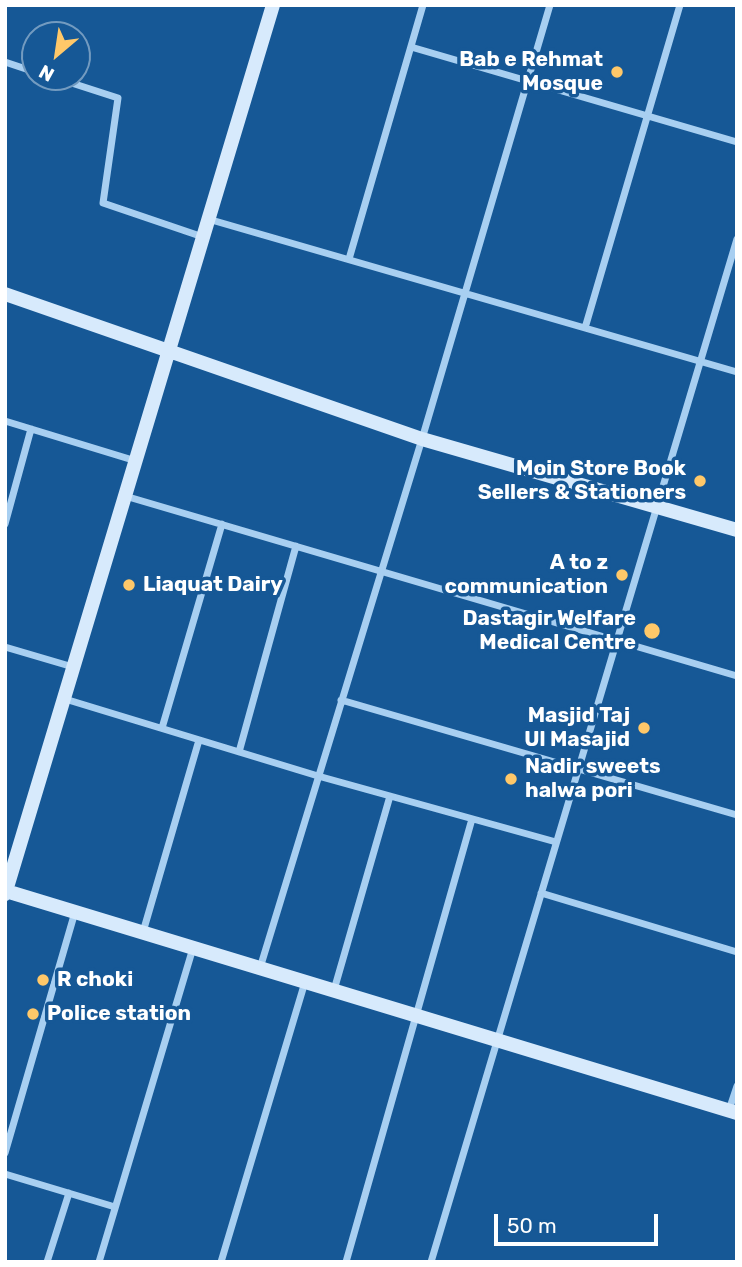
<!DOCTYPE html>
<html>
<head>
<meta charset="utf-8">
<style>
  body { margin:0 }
  #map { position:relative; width:742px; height:1267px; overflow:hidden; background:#165896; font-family:Rubik,sans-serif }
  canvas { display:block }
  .frame { position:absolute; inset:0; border:7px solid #fff; pointer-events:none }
  .north { position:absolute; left:21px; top:21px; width:70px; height:70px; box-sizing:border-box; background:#165896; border:2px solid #739bc0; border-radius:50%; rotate:209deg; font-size:19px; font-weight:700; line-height:28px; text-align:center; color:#fff }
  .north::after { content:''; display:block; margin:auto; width:24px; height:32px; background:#ffc869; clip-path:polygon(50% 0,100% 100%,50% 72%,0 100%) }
  .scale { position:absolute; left:494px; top:1214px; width:164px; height:32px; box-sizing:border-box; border:4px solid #fff; border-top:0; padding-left:9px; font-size:21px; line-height:24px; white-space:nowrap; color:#fff; -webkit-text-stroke:5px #165896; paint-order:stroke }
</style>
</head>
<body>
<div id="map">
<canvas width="742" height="1267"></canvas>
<div class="frame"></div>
<div class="north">N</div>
<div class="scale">50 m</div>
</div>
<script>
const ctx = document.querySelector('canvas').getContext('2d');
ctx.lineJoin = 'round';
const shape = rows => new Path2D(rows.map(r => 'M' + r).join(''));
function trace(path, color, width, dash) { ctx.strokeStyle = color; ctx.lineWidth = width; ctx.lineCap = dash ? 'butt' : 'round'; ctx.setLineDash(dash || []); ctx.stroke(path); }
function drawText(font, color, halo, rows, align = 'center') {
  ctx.font = font + ' Rubik,sans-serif'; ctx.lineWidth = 7; ctx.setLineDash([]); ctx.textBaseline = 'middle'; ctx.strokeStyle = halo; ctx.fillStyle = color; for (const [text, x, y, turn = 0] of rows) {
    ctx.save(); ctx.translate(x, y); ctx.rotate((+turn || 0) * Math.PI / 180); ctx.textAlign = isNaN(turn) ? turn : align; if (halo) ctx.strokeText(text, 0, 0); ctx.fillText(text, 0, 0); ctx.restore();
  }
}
trace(shape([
  [411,47,737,142],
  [5,62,35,72],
  [53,77,118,98,103,203,203,237],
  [208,219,737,372],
  [349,259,423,5],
  [585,328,680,5],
  [5,421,136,461],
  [125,496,737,676],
  [5,524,31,429],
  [5,647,73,667],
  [65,699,318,776,556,842],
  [341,700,737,815],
  [162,728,222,524],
  [239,752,296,546],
  [541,893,737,952],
  [143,932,199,740],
  [260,968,422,439,550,5],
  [334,990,390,796],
  [729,1110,737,1086],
  [5,1153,75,912],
  [5,1174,115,1207],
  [47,1262,69,1193],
  [99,1262,193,948],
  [221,1262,305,982],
  [346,1262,472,819],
  [431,1262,737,239]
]), '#a8cff1', 7);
trace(shape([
  [5,294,422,439,737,530],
  [6,891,737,1113],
  [5,894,273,5]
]), '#d7eafc', 14);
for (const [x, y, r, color] of [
  [617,72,7,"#ffc869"],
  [700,481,7,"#ffc869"],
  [622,575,7,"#ffc869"],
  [129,585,7,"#ffc869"],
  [652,631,9,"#ffc869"],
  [644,728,7,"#ffc869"],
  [511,779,7,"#ffc869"],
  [43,980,7,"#ffc869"],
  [33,1014,7,"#ffc869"]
]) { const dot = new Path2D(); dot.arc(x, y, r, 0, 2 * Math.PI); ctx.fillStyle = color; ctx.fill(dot); trace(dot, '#165896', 2.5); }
drawText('bold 21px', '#fff', '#165896', [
  ["Bab e Rehmat",603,60],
  ["Mosque",603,84],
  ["Moin Store Book",686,469],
  ["Sellers & Stationers",686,493],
  ["A to z",608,563],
  ["communication",608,587],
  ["Liaquat Dairy",143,585,"left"],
  ["Dastagir Welfare",636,619],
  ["Medical Centre",636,643],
  ["Masjid Taj",630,716],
  ["Ul Masajid",630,740],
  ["Nadir sweets",525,767,"left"],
  ["halwa pori",525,791,"left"],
  ["R choki",57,980,"left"],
  ["Police station",47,1014,"left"]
], 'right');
</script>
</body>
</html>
